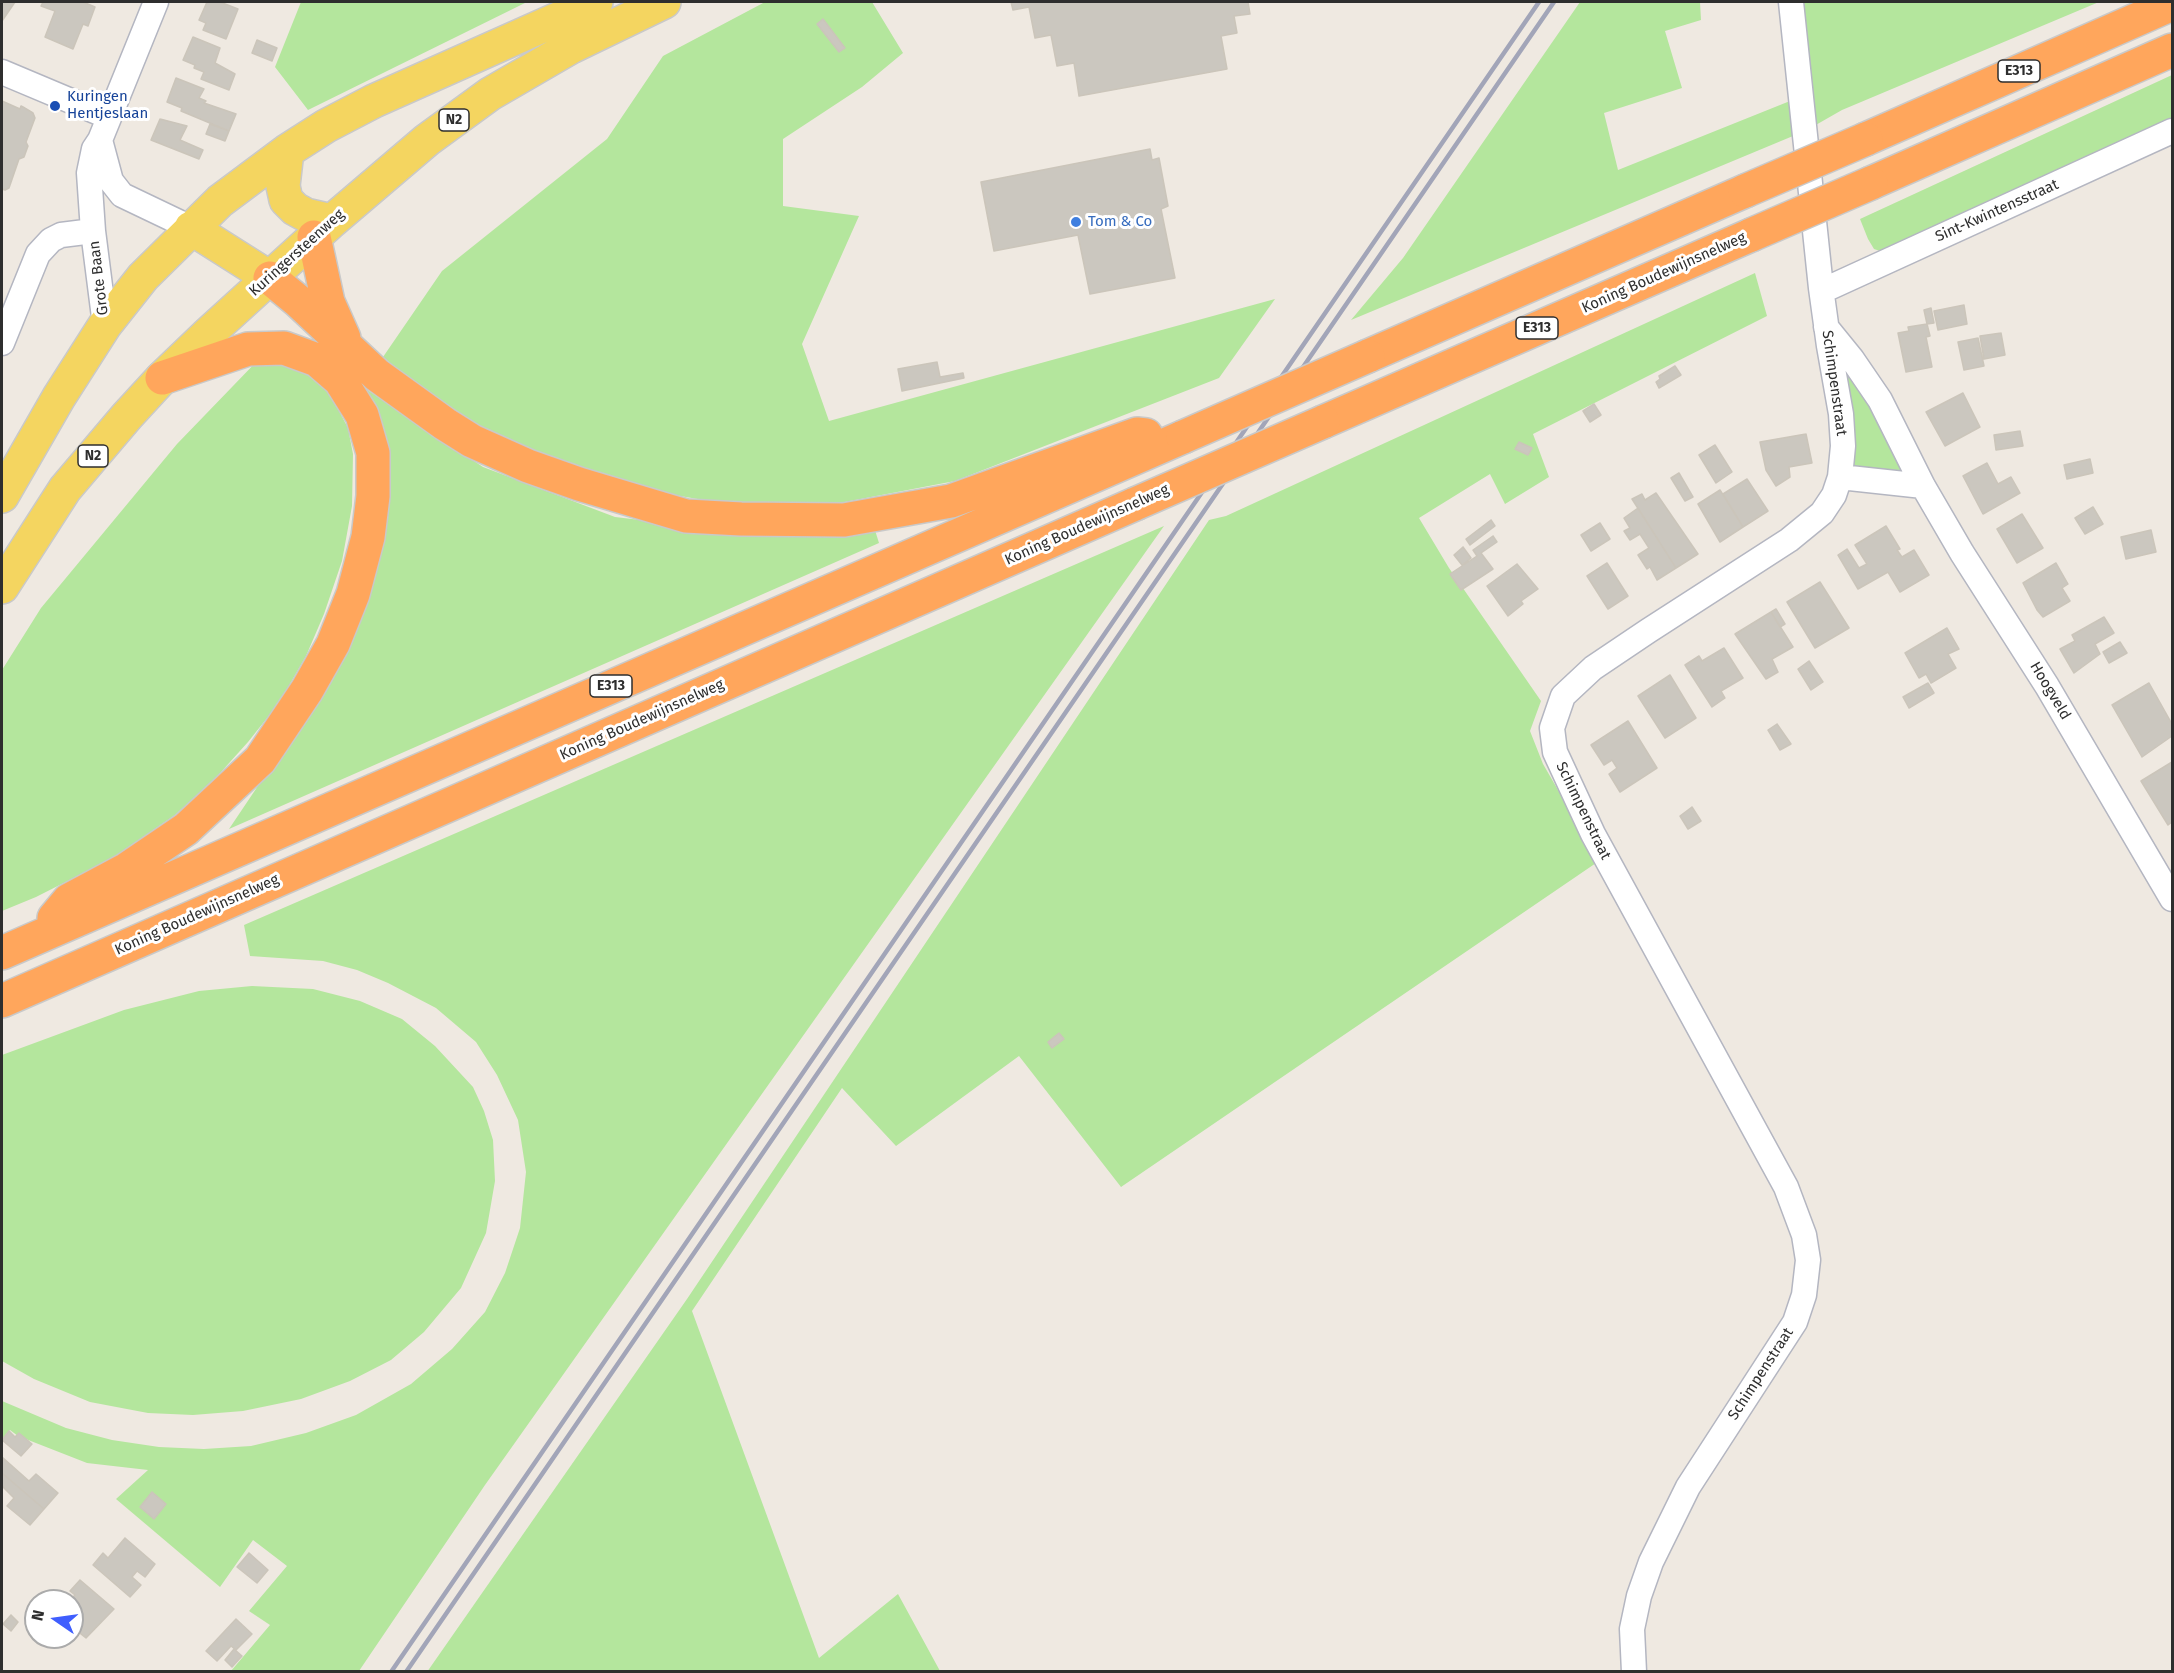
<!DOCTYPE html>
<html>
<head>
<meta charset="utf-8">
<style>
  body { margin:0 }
  #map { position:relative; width:2174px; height:1673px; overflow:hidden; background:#efe9e1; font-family:"Fira Sans",sans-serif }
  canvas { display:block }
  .frame { position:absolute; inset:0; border:3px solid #2e2e2e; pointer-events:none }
  .north { position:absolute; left:24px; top:1589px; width:60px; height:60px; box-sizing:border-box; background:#fff; border:2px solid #ababab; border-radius:50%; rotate:283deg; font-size:16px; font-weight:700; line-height:24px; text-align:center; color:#2e2e2e }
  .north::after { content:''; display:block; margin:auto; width:21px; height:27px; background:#3f5efe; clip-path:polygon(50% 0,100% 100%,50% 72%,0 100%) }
</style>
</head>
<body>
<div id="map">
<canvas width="2174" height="1673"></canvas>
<div class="frame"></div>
<div class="north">N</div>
</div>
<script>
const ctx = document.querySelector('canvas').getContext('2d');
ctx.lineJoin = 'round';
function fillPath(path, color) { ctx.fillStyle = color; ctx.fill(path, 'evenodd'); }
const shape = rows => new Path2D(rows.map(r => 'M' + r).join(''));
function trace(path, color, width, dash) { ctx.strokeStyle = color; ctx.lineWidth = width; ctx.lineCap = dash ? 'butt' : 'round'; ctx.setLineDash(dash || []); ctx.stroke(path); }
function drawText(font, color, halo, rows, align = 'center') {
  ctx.font = font + ' "Fira Sans",sans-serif'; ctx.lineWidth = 6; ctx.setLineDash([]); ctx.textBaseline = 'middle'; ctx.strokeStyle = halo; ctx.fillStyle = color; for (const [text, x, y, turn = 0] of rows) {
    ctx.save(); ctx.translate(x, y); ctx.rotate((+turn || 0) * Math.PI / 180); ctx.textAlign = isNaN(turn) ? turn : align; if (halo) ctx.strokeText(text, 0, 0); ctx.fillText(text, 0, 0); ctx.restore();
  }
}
fillPath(shape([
  [301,2,527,2,308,110,275,67],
  [765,2,872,2,903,53,862,87,783,139,783,206,859,216,802,344,829,421,1275,299,1219,378,955,481,829,505,732,505,640,489,502,441,447,412,383,357,442,271,607,139,663,56],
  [1580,2,1700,2,1701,20,1665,31,1682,88,1604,113,1618,170,1790,101,1793,136,1351,320,1403,258],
  [1801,2,1846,2,1847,3,1852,2,2099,2,1842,110,1814,126],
  [2172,75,2172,119,1883,252,1874,249,1868,239,1860,219],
  [1755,273,1767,316,1533,434,1549,477,1505,504,1490,474,1419,518,1449,568,1541,701,1530,731,1543,764,1599,861,1121,1187,1019,1056,896,1146,842,1088,692,1311,819,1658,898,1594,940,1671,427,1672,687,1299,1209,520,1226,516],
  [1845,357,1908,472,1860,469,1854,466,1851,456,1840,358],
  [260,358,303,367,330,394,348,428,353,454,352,506,342,561,324,614,306,656,279,703,248,742,212,782,175,815,113,858,36,897,2,911,2,670,41,608,177,444],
  [360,385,483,467,615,517,742,532,874,527,879,543,229,829,315,701,369,586],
  [1164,526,485,1485,359,1671,231,1671,270,1625,249,1611,287,1566,253,1540,220,1587,116,1499,148,1470,87,1463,18,1436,10,1430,2,1439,2,1401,66,1428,112,1440,159,1447,204,1449,251,1446,306,1433,356,1415,411,1384,452,1349,485,1312,505,1273,520,1228,526,1172,518,1120,497,1075,476,1042,436,1008,388,983,357,970,323,961,250,956,244,925],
  [252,986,313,989,360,1001,402,1019,435,1046,473,1087,484,1111,493,1140,495,1181,486,1233,461,1288,424,1332,391,1360,350,1381,301,1399,243,1411,193,1415,148,1413,90,1402,34,1379,2,1361,2,1055,124,1010,199,991]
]), '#b4e69d');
const building = shape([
  [2,2,15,2,2,21,2,2],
  [43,2,83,2,95,7,88,26,83,24,73,49,45,37,55,11,41,6,43,2],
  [207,2,220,2,238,9,226,39,203,30,206,23,199,20,207,2],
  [1011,2,1248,2,1250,14,1234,16,1237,33,1221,36,1227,69,1079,96,1074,63,1057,66,1051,35,1035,38,1029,7,1013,10,1011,2],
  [823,19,845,48,839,52,817,24,823,19],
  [193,37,220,48,215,63,235,74,229,90,201,79,204,72,194,68,195,65,183,60,193,37],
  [257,40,277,48,272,61,252,53,257,40],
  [176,78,204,89,199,98,206,101,204,103,236,114,229,131,181,111,182,108,167,102,176,78],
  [2,101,20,109,21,106,23,107,33,113,35,118,26,142,28,146,24,157,19,159,9,188,5,190,2,189,2,101],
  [160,119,187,126,180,140,203,150,199,159,151,140,160,119],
  [210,124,229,131,225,141,206,134,210,124],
  [1150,149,1152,160,1159,158,1168,206,1161,209,1175,278,1090,294,1078,235,994,251,981,182,1150,149],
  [1964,305,1967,324,1938,330,1934,311,1964,305],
  [1931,308,1934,323,1927,324,1924,310,1931,308],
  [1927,324,1930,336,1926,337,1932,367,1906,372,1898,333,1909,331,1908,327,1927,324],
  [2001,333,2005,355,1984,359,1980,336,2001,333],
  [1978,338,1984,366,1964,370,1958,342,1978,338],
  [937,362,940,377,963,373,964,378,902,391,898,369,937,362],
  [1675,366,1681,375,1659,388,1656,382,1660,379,1659,376,1675,366],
  [1963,393,1980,427,1945,446,1926,412,1963,393],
  [1594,404,1601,415,1590,422,1583,411,1594,404],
  [2020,431,2023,446,1996,450,1994,435,2020,431],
  [1806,434,1812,463,1789,467,1790,477,1776,486,1766,470,1760,442,1806,434],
  [1519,442,1532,448,1528,455,1515,449,1519,442],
  [1715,445,1732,472,1716,483,1699,455,1715,445],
  [2090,459,2093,473,2067,479,2064,465,2090,459],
  [1987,463,1998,484,2011,477,2020,493,1983,514,1963,476,1987,463],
  [1679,473,1693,497,1685,501,1671,478,1679,473],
  [1747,479,1768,511,1743,527,1723,494,1747,479],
  [1720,490,1743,527,1720,542,1698,504,1720,490],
  [1656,493,1698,554,1676,568,1632,499,1642,494,1645,500,1656,493],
  [2093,507,2103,524,2085,534,2075,518,2093,507],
  [1638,508,1676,568,1657,580,1650,567,1647,569,1638,555,1649,548,1640,534,1630,540,1624,531,1630,528,1624,518,1638,508],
  [2022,514,2043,548,2017,563,1997,529,2022,514],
  [1491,520,1495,526,1470,545,1466,539,1491,520],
  [1600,523,1610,539,1591,551,1581,535,1600,523],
  [1886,526,1900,549,1897,550,1902,557,1914,550,1929,575,1900,592,1888,572,1858,589,1838,555,1847,549,1859,568,1867,564,1855,545,1886,526],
  [2151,530,2156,552,2126,559,2121,537,2151,530],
  [1493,536,1497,542,1481,553,1493,569,1461,590,1450,574,1477,556,1473,550,1493,536],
  [1463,547,1471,558,1462,565,1454,555,1463,547],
  [1607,563,1628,596,1608,609,1587,576,1607,563],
  [2056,563,2068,584,2062,588,2070,601,2043,617,2037,610,2023,583,2056,563],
  [1517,564,1538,589,1521,601,1523,604,1508,616,1487,586,1517,564],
  [1820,582,1849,628,1815,648,1787,602,1820,582],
  [1776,609,1785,624,1780,627,1771,612,1776,609],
  [1771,612,1793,647,1772,659,1778,672,1766,679,1735,634,1771,612],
  [2104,617,2114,633,2095,644,2100,654,2074,673,2060,649,2075,641,2072,635,2104,617],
  [1947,628,1959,649,1948,654,1956,668,1931,683,1926,674,1919,678,1905,653,1947,628],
  [2120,642,2127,653,2109,663,2103,652,2120,642],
  [1724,648,1743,678,1721,691,1725,698,1712,707,1685,665,1699,656,1702,661,1724,648],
  [1809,661,1823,682,1811,690,1798,669,1809,661],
  [1670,675,1696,718,1665,738,1638,696,1670,675],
  [1928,683,1934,693,1909,708,1903,697,1928,683],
  [2149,683,2172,724,2172,736,2142,757,2112,705,2149,683],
  [1628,721,1657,768,1620,792,1609,774,1617,768,1612,760,1604,765,1591,745,1628,721],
  [1777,724,1791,744,1780,750,1768,730,1777,724],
  [2172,762,2172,822,2168,825,2141,781,2172,762],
  [1692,807,1701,821,1688,829,1680,816,1692,807],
  [1059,1033,1064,1039,1052,1048,1048,1042,1059,1033],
  [9,1431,15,1437,19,1433,32,1444,21,1456,2,1440,9,1431],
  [2,1457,29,1481,36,1474,58,1493,44,1509,2,1473,2,1457],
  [2,1473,44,1509,30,1525,7,1506,14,1498,2,1486,2,1473],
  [152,1492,166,1504,154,1519,140,1507,152,1492],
  [125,1538,155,1564,145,1577,137,1571,132,1577,141,1585,130,1597,93,1565,103,1553,108,1558,125,1538],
  [249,1553,268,1570,257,1583,237,1567,249,1553],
  [80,1580,114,1609,86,1638,72,1627,72,1601,69,1601,75,1595,70,1591,80,1580],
  [11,1615,18,1622,11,1631,3,1624,11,1615],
  [236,1619,252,1634,236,1650,231,1646,217,1661,206,1651,236,1619],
  [234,1649,242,1656,232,1667,225,1660,234,1649]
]);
fillPath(building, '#cbc7bf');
trace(building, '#cbc5ba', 1.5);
const minor = shape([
  [2,72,109,117],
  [100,140,111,181,122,195,191,228],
  [1822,291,2172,131],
  [105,325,93,231,89,173,94,149,100,140,156,2],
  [1826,327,1852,359,1880,400,1923,486,1962,553,2047,686,2172,899],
  [2,343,38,254,51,240,61,235,93,231],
  [1840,477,1923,486],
  [1634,1672,1632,1629,1639,1596,1651,1562,1688,1487,1795,1322,1804,1295,1808,1260,1804,1235,1786,1187,1593,834,1555,752,1552,728,1563,696,1593,668,1648,631,1789,540,1822,513,1834,495,1840,477,1843,446,1841,414,1829,346,1821,288,1791,2]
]);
const primary = shape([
  [287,151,283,186,286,200,295,209,306,215,332,221],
  [191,228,270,278],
  [2,496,59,397,105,325,143,277,220,201,287,151,326,126,374,101,596,2],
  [2,587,65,489,127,416,162,378,209,333,332,221,427,140,490,94,571,47,664,2]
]);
const motorway = shape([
  [1866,139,2172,4],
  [1871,183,2172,50],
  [314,237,328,302,344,338],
  [270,278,298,301,377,375,445,424,472,441,528,466,579,484,686,516,741,519,844,520,951,501,1137,434,1146,435],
  [1368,356,1745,191],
  [1323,422,1751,235],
  [54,918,69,900,127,869,186,829,260,760,307,690,333,644,353,594,368,537,373,496,373,453,362,415,340,380,317,360,284,348,248,349,162,378],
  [2,953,1183,437],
  [2,1001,1135,504]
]);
trace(minor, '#b4b6c1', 27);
trace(primary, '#c9c9c9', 36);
trace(motorway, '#c9c9c9', 36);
trace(minor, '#fff', 24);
trace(primary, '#f4d560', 33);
trace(motorway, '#ffa65c', 33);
trace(shape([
  [391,1672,1539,2],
  [406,1672,1554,2]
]), '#a2a5b8', 4.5);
const motorwayBridge = shape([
  [1745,191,1866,139],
  [1751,235,1871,183],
  [1183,437,1368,356],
  [1135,504,1323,422]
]);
trace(motorwayBridge, '#c9c9c9', 36, []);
trace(motorwayBridge, '#ffa65c', 33);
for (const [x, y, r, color] of [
  [55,106,6,"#1a4fb4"],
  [1076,222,6,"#3f7fe0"]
]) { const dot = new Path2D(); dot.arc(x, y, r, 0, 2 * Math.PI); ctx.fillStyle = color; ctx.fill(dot); trace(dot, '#fff', 2); }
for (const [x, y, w] of [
  [2019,71,42],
  [454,120,30],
  [1537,328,42],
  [93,456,30],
  [611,686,42]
]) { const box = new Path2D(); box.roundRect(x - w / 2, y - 11, w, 22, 4.5); ctx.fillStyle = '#fff'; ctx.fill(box); trace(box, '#2e2e2e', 1.5); }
drawText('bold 14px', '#2e2e2e', null, [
  ["E313",2019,71],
  ["N2",454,120],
  ["E313",1537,328],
  ["N2",93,456],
  ["E313",611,686]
]);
drawText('15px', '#164399', '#fff', [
  ["Kuringen",67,97],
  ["Hentjeslaan",67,114]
], 'left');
drawText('15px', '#2e2e2e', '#fff', [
  ["Sint-Kwintensstraat",1997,211,-24],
  ["Kuringersteenweg",297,253,-42],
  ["Koning Boudewijnsnelweg",1664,273,-24],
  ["Grote Baan",99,278,-97],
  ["Schimpenstraat",1834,383,82],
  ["Koning Boudewijnsnelweg",1087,525,-24],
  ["Hoogveld",2050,691,59],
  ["Koning Boudewijnsnelweg",642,720,-24],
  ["Schimpenstraat",1583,811,64],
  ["Koning Boudewijnsnelweg",197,915,-24],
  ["Schimpenstraat",1761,1374,-57]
]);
drawText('15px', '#366cbe', '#fff', [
  ["Tom & Co",1088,222]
], 'left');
</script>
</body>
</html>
